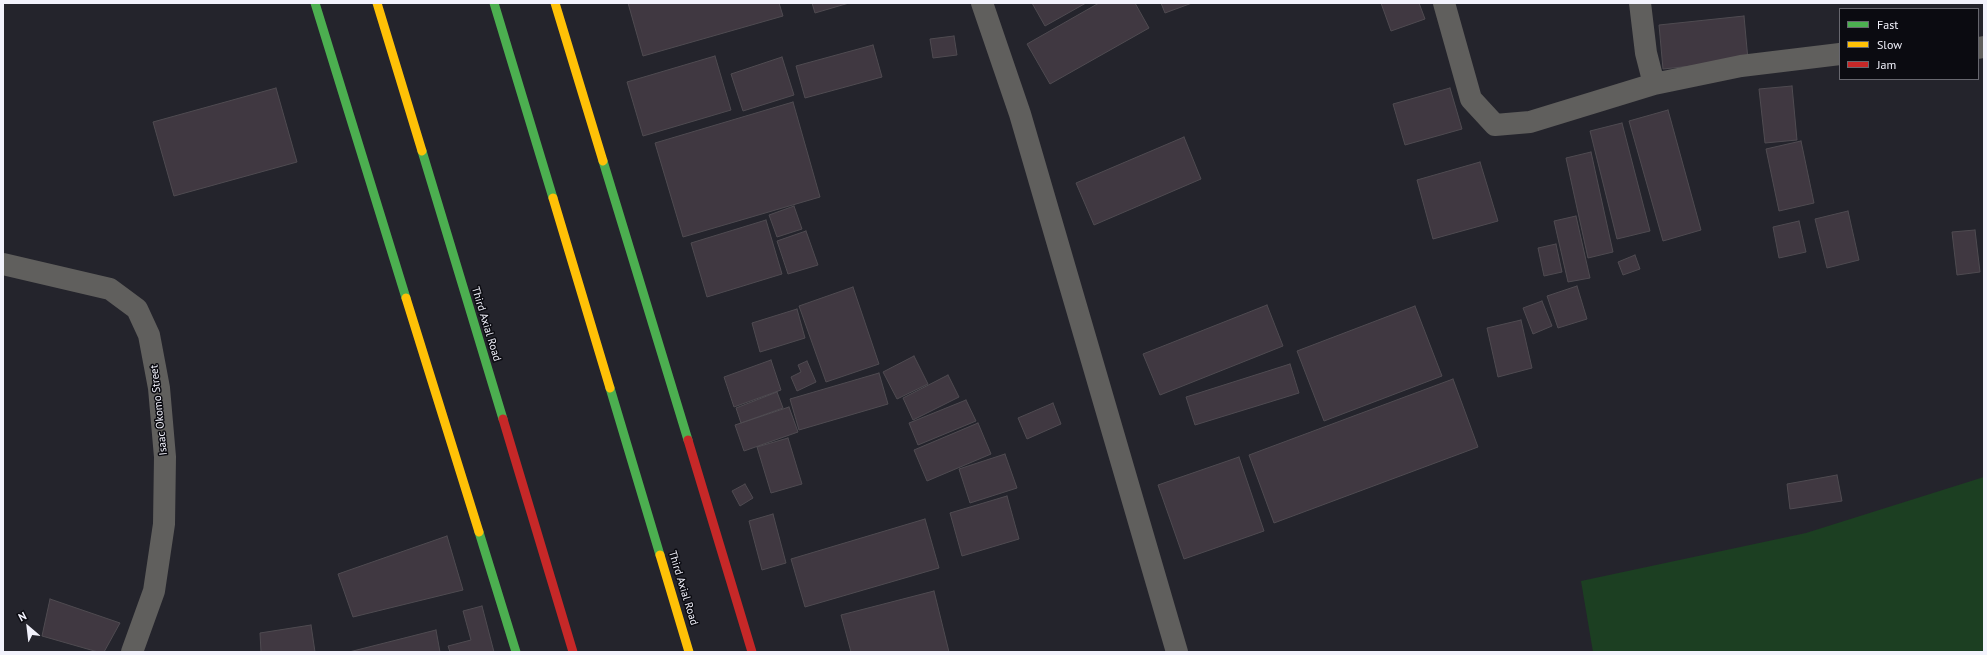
<!DOCTYPE html>
<html>
<head>
<meta charset="utf-8">
<style>
  body { margin:0 }
  #map { position:relative; width:1987px; height:655px; overflow:hidden; background:#24242c; font-family:"PT Sans",sans-serif }
  canvas { display:block }
  .frame { position:absolute; inset:0; border:4px solid #f2f2fc; pointer-events:none }
  .legend { position:absolute; left:1839px; top:8px; width:140px; height:72px; box-sizing:border-box; background:#0b0b11; border:1px solid #67676f; margin:0; padding:5px 7px; list-style:none; font-size:12px; color:#f2f2fc }
  .legend li { display:flex; align-items:center; gap:8px; height:20px }
  .legend b { width:20px; border:1px solid #67676f }
  .north { position:absolute; left:8px; top:607px; width:40px; height:40px; -webkit-text-stroke:3px #0b0b11; paint-order:stroke; rotate:332deg; font-size:11px; font-weight:700; line-height:16px; text-align:center; color:#f2f2fc }
  .north::after { content:''; display:block; margin:auto; width:14px; height:18px; background:#f2f2fc; clip-path:polygon(50% 0,100% 100%,50% 72%,0 100%) }
</style>
</head>
<body>
<div id="map">
<canvas width="1987" height="655"></canvas>
<div class="frame"></div>
<ul class="legend">
<li><b style="height:5px;background:#4caf50"></b>Fast</li>
<li><b style="height:5px;background:#ffc107"></b>Slow</li>
<li><b style="height:5px;background:#c62828"></b>Jam</li>
</ul>
<div class="north">N</div>
</div>
<script>
const ctx = document.querySelector('canvas').getContext('2d');
ctx.lineJoin = 'round';
function fillPath(path, color) { ctx.fillStyle = color; ctx.fill(path, 'evenodd'); }
const shape = rows => new Path2D(rows.map(r => 'M' + r).join(''));
function trace(path, color, width, dash) { ctx.strokeStyle = color; ctx.lineWidth = width; ctx.lineCap = dash ? 'butt' : 'round'; ctx.setLineDash(dash || []); ctx.stroke(path); }
function drawText(font, color, halo, rows, align = 'center') {
  ctx.font = font + ' "PT Sans",sans-serif'; ctx.lineWidth = 3; ctx.setLineDash([]); ctx.textBaseline = 'middle'; ctx.strokeStyle = halo; ctx.fillStyle = color; for (const [text, x, y, turn = 0] of rows) {
    ctx.save(); ctx.translate(x, y); ctx.rotate((+turn || 0) * Math.PI / 180); ctx.textAlign = isNaN(turn) ? turn : align; if (halo) ctx.strokeText(text, 0, 0); ctx.fillText(text, 0, 0); ctx.restore();
  }
}
fillPath(shape([
  [1984,477,1984,652,1593,652,1581,581,1806,533]
]), '#1c3f22');
const building = shape([
  [628,3,779,3,783,16,643,56,628,3],
  [812,3,849,3,815,13,812,3],
  [1032,3,1086,3,1045,26,1032,3],
  [1099,3,1135,3,1149,28,1050,84,1027,44,1099,3],
  [1161,3,1192,3,1165,13,1161,3],
  [1381,3,1419,3,1425,19,1391,31,1381,3],
  [1744,16,1748,60,1663,69,1659,25,1744,16],
  [954,36,957,55,933,58,930,39,954,36],
  [873,45,882,77,805,98,796,66,873,45],
  [715,56,731,110,643,136,627,82,715,56],
  [782,57,794,95,743,111,731,74,782,57],
  [1792,86,1797,140,1765,143,1759,89,1792,86],
  [276,88,297,162,174,196,153,122,276,88],
  [1450,88,1462,129,1405,145,1393,104,1450,88],
  [793,102,820,197,683,237,655,143,793,102],
  [1668,110,1701,230,1663,241,1629,121,1668,110],
  [1622,123,1650,231,1617,239,1590,131,1622,123],
  [1184,137,1201,179,1094,225,1076,183,1184,137],
  [1801,141,1814,203,1779,211,1766,149,1801,141],
  [1591,152,1613,252,1588,258,1566,158,1591,152],
  [1480,162,1498,221,1433,239,1417,180,1480,162],
  [794,206,802,229,777,237,769,215,794,206],
  [1848,211,1859,260,1827,268,1815,219,1848,211],
  [1576,216,1590,278,1568,282,1554,221,1576,216],
  [766,220,782,274,707,297,691,243,766,220],
  [1799,221,1806,252,1779,258,1773,227,1799,221],
  [1975,230,1980,272,1957,275,1952,232,1975,230],
  [806,231,818,265,788,274,777,241,806,231],
  [1556,244,1562,272,1544,276,1538,248,1556,244],
  [1635,255,1640,269,1623,275,1618,262,1635,255],
  [1577,286,1587,319,1558,328,1547,296,1577,286],
  [853,287,879,364,826,382,799,306,853,287],
  [1542,301,1552,326,1533,334,1523,308,1542,301],
  [1267,305,1283,346,1160,395,1143,354,1267,305],
  [1415,306,1442,376,1324,421,1297,351,1415,306],
  [797,309,805,338,760,352,752,323,797,309],
  [1521,320,1532,368,1498,377,1487,328,1521,320],
  [914,356,928,384,897,399,883,372,914,356],
  [771,360,781,390,734,407,724,377,771,360],
  [807,361,816,382,797,391,791,377,801,372,798,365,807,361],
  [1290,364,1299,393,1195,425,1186,397,1290,364],
  [879,373,888,404,799,430,790,399,879,373],
  [948,375,959,397,913,420,903,398,948,375],
  [1453,379,1478,447,1274,523,1249,455,1453,379],
  [777,392,783,408,741,423,736,408,777,392],
  [966,400,976,421,918,445,909,423,966,400],
  [1053,403,1061,424,1027,439,1018,418,1053,403],
  [789,407,798,432,744,451,735,425,789,407],
  [978,423,991,454,927,481,914,450,978,423],
  [788,438,802,484,771,493,757,447,788,438],
  [1005,454,1017,488,970,503,959,469,1005,454],
  [1239,457,1264,531,1184,559,1158,485,1239,457],
  [1837,475,1842,501,1790,509,1787,484,1837,475],
  [745,484,753,498,740,506,732,491,745,484],
  [1007,496,1019,539,962,556,950,513,1007,496],
  [773,514,786,563,762,570,749,521,773,514],
  [925,519,939,568,805,607,791,559,925,519],
  [447,536,463,590,353,617,338,574,447,536],
  [934,591,949,652,851,652,841,615,934,591],
  [50,599,120,623,104,652,98,652,42,636,50,599],
  [482,606,494,652,450,652,448,646,471,640,463,611,482,606],
  [311,625,315,652,261,652,260,633,311,625],
  [436,630,440,652,349,652,436,630]
]);
fillPath(building, '#403841');
trace(building, '#4f4b51', 1);
trace(shape([
  [982,3,1020,114,1177,652],
  [1444,3,1471,99,1495,125,1530,122,1654,84,1646,53,1640,3],
  [1978,48,1984,47],
  [1654,84,1741,66,1840,54],
  [3,264,110,289,137,309,149,335,159,388,165,457,164,524,154,591,132,652]
]), '#605f5d', 22);
trace(shape([
  [315,3,406,298],
  [494,3,553,198],
  [422,151,503,419],
  [603,161,688,440],
  [610,388,660,555],
  [479,532,516,652]
]), '#4caf50', 9);
trace(shape([
  [377,3,422,151],
  [555,3,603,161],
  [553,198,610,388],
  [406,298,479,532],
  [660,555,689,652]
]), '#ffc107', 9);
trace(shape([
  [503,419,573,652],
  [688,440,752,652]
]), '#c62828', 9);
drawText('11px', '#f2f2fc', '#0b0b11', [
  ["Third Axial Road",486,324,73],
  ["Isaac Okomo Street",159,410,-96],
  ["Third Axial Road",683,588,73]
]);
</script>
</body>
</html>
